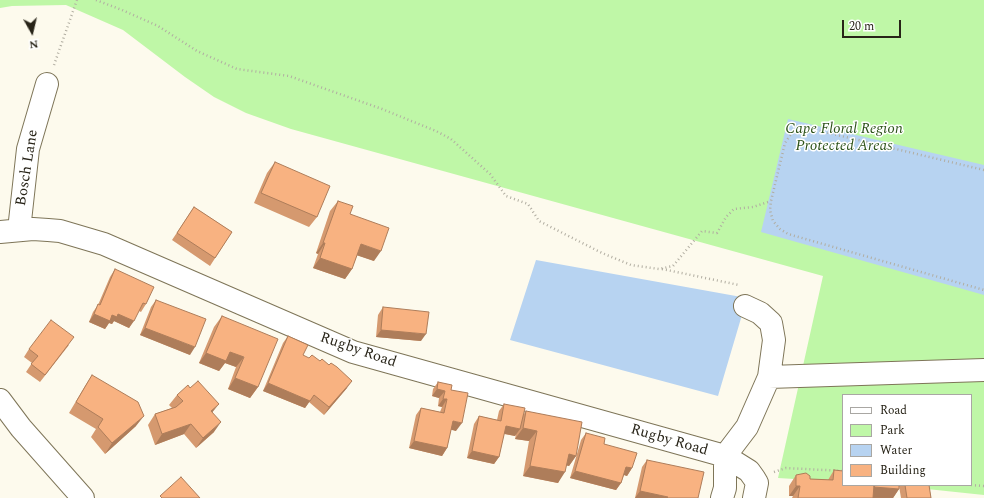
<!DOCTYPE html>
<html>
<head>
<meta charset="utf-8">
<style>
  body { margin:0 }
  #map { position:relative; width:984px; height:498px; overflow:hidden; background:#fdfaed; font-family:Spectral,serif }
  canvas { display:block }
  .legend { position:absolute; left:842px; top:394px; width:130px; height:92px; box-sizing:border-box; background:#fff; border:1px solid #a9a7a3; margin:0; padding:5px 7px; list-style:none; font-size:12px; color:#282418 }
  .legend li { display:flex; align-items:center; gap:8px; height:20px }
  .legend b { width:20px; border:1px solid #a9a7a3 }
  .north { position:absolute; left:12px; top:12px; width:40px; height:40px; -webkit-text-stroke:3px #fff; paint-order:stroke; rotate:172deg; font-size:11px; font-weight:700; line-height:16px; text-align:center; color:#282418 }
  .north::after { content:''; display:block; margin:auto; width:14px; height:18px; background:#282418; clip-path:polygon(50% 0,100% 100%,50% 72%,0 100%) }
  .scale { position:absolute; left:842px; top:20px; width:59px; height:18px; box-sizing:border-box; border:2px solid #282418; border-top:0; padding-left:5px; font-size:12px; line-height:14px; white-space:nowrap; color:#282418; -webkit-text-stroke:3px #fff; paint-order:stroke }
</style>
</head>
<body>
<div id="map">
<canvas width="984" height="498"></canvas>
<ul class="legend">
<li><b style="height:5px;background:#fff"></b>Road</li>
<li><b style="height:11px;background:#bff7a7"></b>Park</li>
<li><b style="height:11px;background:#b7d3f1"></b>Water</li>
<li><b style="height:11px;background:#f8b281"></b>Building</li>
</ul>
<div class="north">N</div>
<div class="scale">20 m</div>
</div>
<script>
const ctx = document.querySelector('canvas').getContext('2d');
ctx.lineJoin = 'round';
function fillPath(path, color) { ctx.fillStyle = color; ctx.fill(path, 'evenodd'); }
const shape = rows => new Path2D(rows.map(r => 'M' + r).join(''));
function trace(path, color, width, dash) { ctx.strokeStyle = color; ctx.lineWidth = width; ctx.lineCap = dash ? 'butt' : 'round'; ctx.setLineDash(dash || []); ctx.stroke(path); }
function drawText(font, color, halo, rows, align = 'center') {
  ctx.font = font + ' Spectral,serif'; ctx.lineWidth = 3; ctx.setLineDash([]); ctx.textBaseline = 'middle'; ctx.strokeStyle = halo; ctx.fillStyle = color; for (const [text, x, y, turn = 0] of rows) {
    ctx.save(); ctx.translate(x, y); ctx.rotate((+turn || 0) * Math.PI / 180); ctx.textAlign = isNaN(turn) ? turn : align; if (halo) ctx.strokeText(text, 0, 0); ctx.fillText(text, 0, 0); ctx.restore();
  }
}
fillPath(shape([
  [0,0,984,0,984,495,889,485,971,485,971,395,843,395,843,482,778,478,823,276,291,129,246,113,214,97,185,77,123,30,66,5,12,6,0,8]
]), '#bff7a7');
fillPath(shape([
  [788,119,984,165,984,295,761,232],
  [536,260,747,298,718,396,510,340]
]), '#b7d3f1');
const minor = shape([
  [19,230,28,149,47,84],
  [0,232,33,229,48,230,60,231,104,244,353,352,725,456,749,471,754,478,757,483,754,498],
  [769,377,984,370],
  [0,400,21,428,83,498],
  [725,456,747,427,769,377,774,340,771,323,760,313,745,306],
  [722,498,725,488,725,456]
]);
trace(minor, '#7e7558', 24);
trace(shape([
  [96,0,122,10,158,26,197,51,237,69,289,76,382,109,436,131,451,139,490,174,506,196,528,204,539,221,602,253,631,265,659,269,673,266,702,231,717,233,726,217,734,209,753,207,771,201],
  [54,65,77,0],
  [984,170,812,129,802,129,791,134,785,143,771,201,770,210,773,221,780,229,788,234,984,290],
  [662,269,739,285],
  [774,472,786,468,843,471],
  [971,485,984,486]
]), '#b1ada1', 2.5, [1, 3]);
trace(minor, '#fff', 22);
fillPath(shape([
  [275,162,317,217,309,227,254,203,267,173],
  [338,201,374,261,357,255,352,269,345,279,313,268,318,254,316,253,330,211],
  [194,207,232,232,210,266,172,240],
  [115,269,146,304,141,312,139,311,129,328,114,321,112,324,109,323,105,329,89,322,93,312,98,305,110,277],
  [156,300,190,355,140,335,151,307],
  [383,307,421,341,376,337,378,315],
  [222,316,258,387,250,398,228,389,236,367,225,363,219,371,199,363,214,327],
  [288,336,303,355,347,388,324,415,309,402,305,408,263,391,283,343],
  [69,345,40,382,26,372,32,363,24,357,29,349],
  [92,375,136,426,105,454,91,437,96,429,69,413,85,386],
  [438,382,451,390,456,431,451,429,447,448,442,456,409,448,416,415,421,408,440,412,442,407,438,406,439,398,432,396,433,389],
  [177,395,213,412,214,432,196,448,184,434,155,445,148,425,155,414,172,408,169,405],
  [504,404,523,415,526,411,576,456,569,466,566,465,558,483,523,476,529,441,515,439,516,434,515,436,504,434,499,457,494,464,467,458,474,424,479,416,497,420,499,411],
  [586,433,604,444,632,468,627,476,624,475,621,483,616,490,570,478,581,440],
  [647,460,698,498,635,498,642,467],
  [834,470,843,485,899,485,899,489,893,498,792,498,793,496,789,496,789,486,796,475,810,479,828,480],
  [900,485,929,485,931,498,901,498,899,486]
]), '#d5996f');
fillPath(shape([
  [323,243,325,243,318,254,316,253],
  [361,244,381,251,374,261,353,254],
  [320,258,352,269,345,279,313,268],
  [94,314,112,315,118,314,134,321,129,328,114,321,112,324,109,323,105,329,89,322],
  [145,328,195,347,190,355,140,335],
  [381,330,426,334,421,341,376,337],
  [230,352,244,357,236,367,225,363,219,371,199,363,206,353],
  [235,378,258,387,250,398,228,389],
  [352,381,347,388,324,415,329,407],
  [268,383,310,401,305,408,263,391],
  [437,389,445,391,439,398,432,396],
  [443,399,447,399,442,407,438,406],
  [219,404,211,414,211,411],
  [144,416,136,426,105,454,112,443],
  [453,421,462,423,456,431,448,429],
  [221,422,214,432,196,448,203,438],
  [191,424,184,434,155,445,162,434],
  [506,426,520,429,515,436,501,433],
  [523,428,537,431,529,441,515,439],
  [414,441,447,448,442,456,409,448],
  [472,451,499,457,494,464,467,458],
  [569,454,576,456,569,466,561,464],
  [530,466,565,472,558,483,523,476],
  [626,467,632,468,627,476,621,474],
  [575,471,621,483,616,490,570,478],
  [796,486,800,486,793,496,789,496],
  [874,487,899,489,893,498,867,498],
  [640,491,668,497,667,498,635,498]
]), '#ae7d5a');
const building = shape([
  [275,162,330,186,317,217,261,193,275,162],
  [338,201,353,206,350,214,389,228,381,251,361,244,352,269,320,258,325,243,323,243,338,201],
  [194,207,232,232,215,258,177,233,194,207],
  [115,269,154,287,146,304,143,303,134,321,118,314,117,317,112,315,110,321,94,314,98,304,100,305,115,269],
  [156,300,206,319,195,347,145,328,156,300],
  [383,307,429,312,426,334,381,330,383,307],
  [222,316,278,339,258,387,235,378,244,357,230,352,226,361,206,353,222,316],
  [51,320,74,337,45,375,31,364,38,356,29,349,51,320],
  [288,336,308,345,303,355,309,358,312,355,320,361,322,359,329,365,331,363,337,367,352,381,329,407,314,395,310,401,268,383,288,336],
  [92,375,138,402,144,416,112,443,98,427,103,419,76,402,92,375],
  [198,381,219,404,211,411,221,422,203,438,191,424,162,434,155,414,176,407,183,401,177,395,188,385,190,388,198,381],
  [438,382,452,385,451,390,468,393,462,423,453,421,447,448,414,441,421,408,444,413,447,399,443,399,445,391,437,389,438,382],
  [504,404,525,408,520,429,506,426,499,457,472,451,479,416,501,421,504,404],
  [526,411,582,422,576,456,569,454,565,472,530,466,537,431,523,428,526,411],
  [586,433,605,438,604,444,637,453,632,468,626,467,621,483,575,471,586,433],
  [647,460,704,472,698,498,667,498,668,497,640,491,647,460],
  [834,470,843,471,843,485,874,485,873,498,798,498,800,486,796,486,796,475,806,473,810,476,810,479,833,480,834,470],
  [181,477,200,498,162,498,160,496,181,477],
  [875,485,899,485,899,489,874,487,875,485],
  [905,485,929,485,931,498,907,498,905,485]
]);
fillPath(building, '#f8b281');
trace(building, '#ae7d5a', 1);
drawText('italic 15px', '#2d531a', '#fff', [
  ["Cape Floral Region",844,130],
  ["Protected Areas",844,147]
]);
drawText('15px', '#282418', '#fff', [
  ["Bosch Lane",28,168,-81],
  ["Rugby Road",358,351,19],
  ["Rugby Road",669,441,16]
]);
</script>
</body>
</html>
